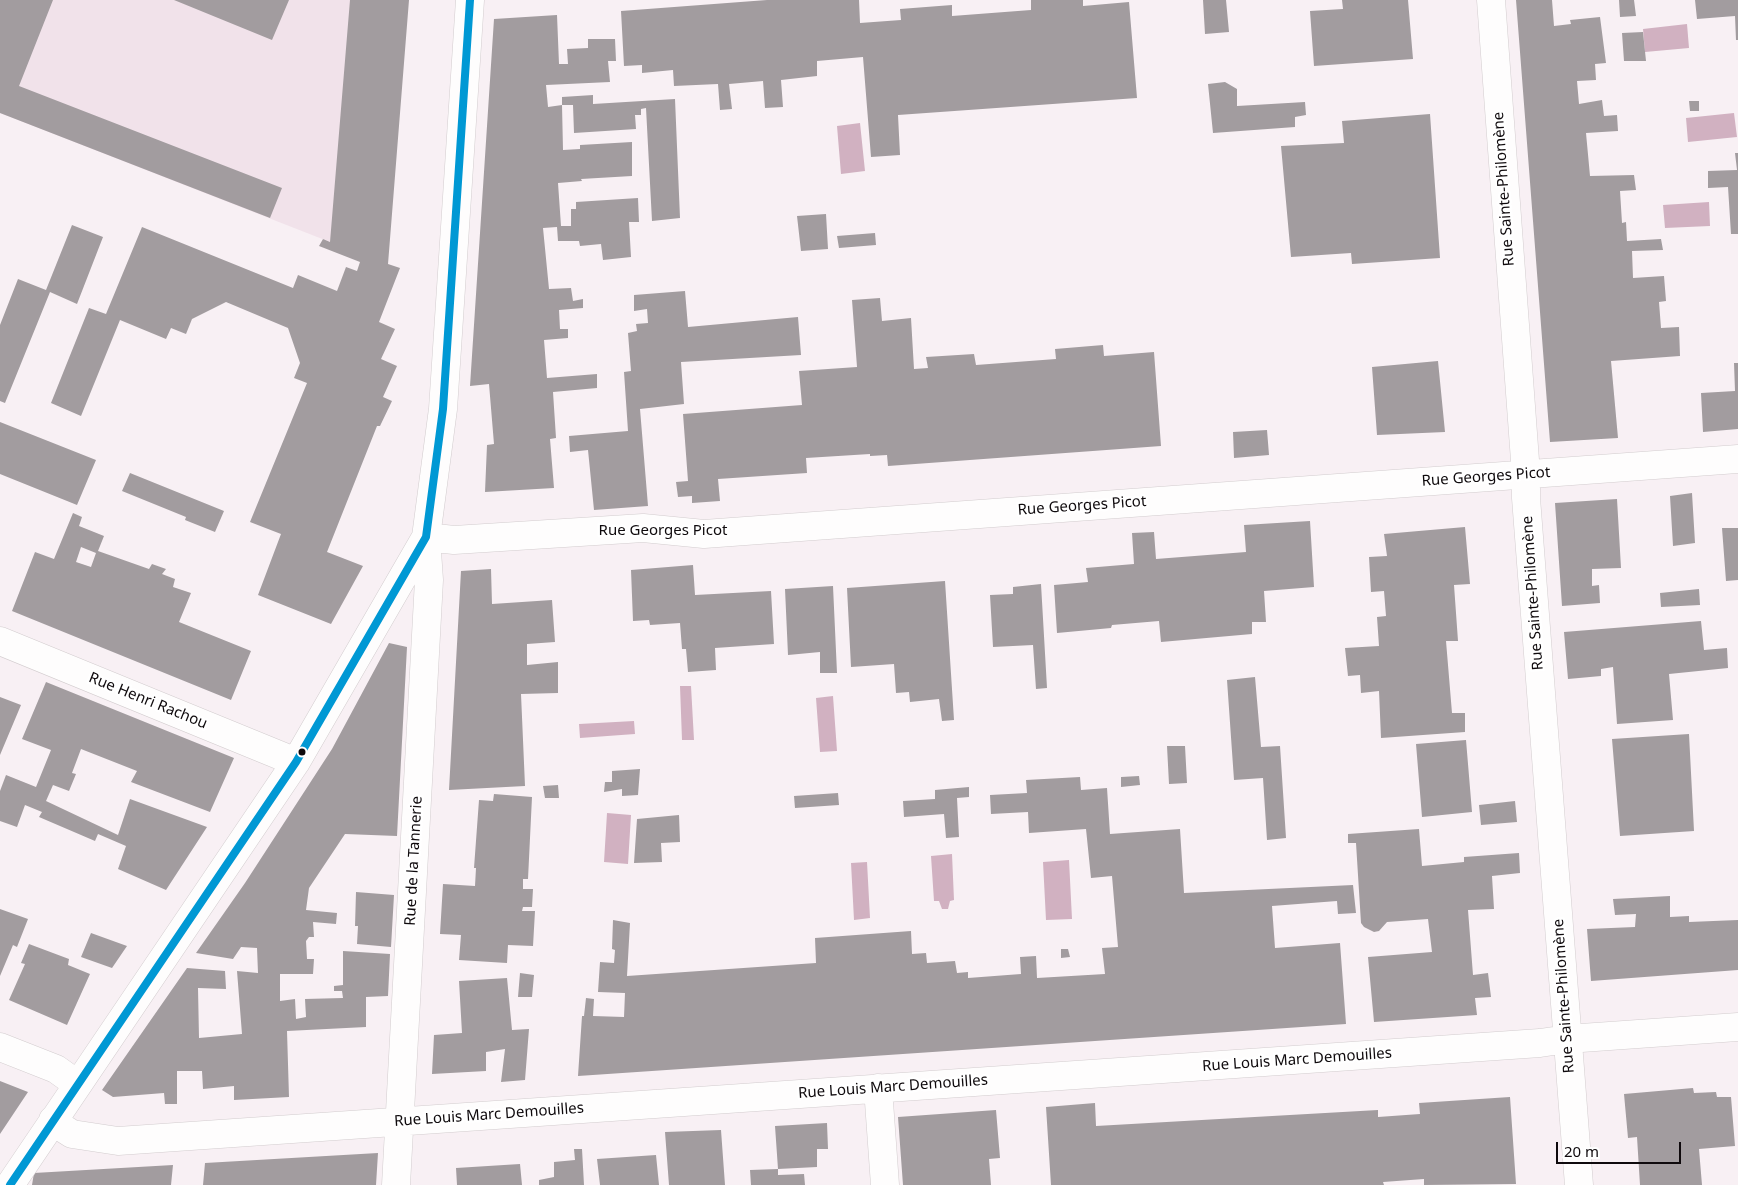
<!DOCTYPE html>
<html>
<head>
<meta charset="utf-8">
<style>
  body { margin:0 }
  #map { position:relative; width:1738px; height:1185px; overflow:hidden; background:#f8f0f4; font-family:"Noto Sans",sans-serif }
  canvas { display:block }
  .scale { position:absolute; left:1556px; top:1142px; width:125px; height:22px; box-sizing:border-box; border:2px solid #0f0a0d; border-top:0; padding-left:6px; font-size:15px; line-height:18px; white-space:nowrap; color:#0f0a0d; -webkit-text-stroke:4px #fff; paint-order:stroke }
</style>
</head>
<body>
<div id="map">
<canvas width="1738" height="1185"></canvas>
<div class="scale">20 m</div>
</div>
<script>
const ctx = document.querySelector('canvas').getContext('2d');
ctx.lineJoin = 'round';
function fillPath(path, color) { ctx.fillStyle = color; ctx.fill(path, 'evenodd'); }
const shape = rows => new Path2D(rows.map(r => 'M' + r).join(''));
function trace(path, color, width, dash) { ctx.strokeStyle = color; ctx.lineWidth = width; ctx.lineCap = dash ? 'butt' : 'round'; ctx.setLineDash(dash || []); ctx.stroke(path); }
function drawText(font, color, halo, rows, align = 'center') {
  ctx.font = font + ' "Noto Sans",sans-serif'; ctx.lineWidth = 5; ctx.setLineDash([]); ctx.textBaseline = 'middle'; ctx.strokeStyle = halo; ctx.fillStyle = color; for (const [text, x, y, turn = 0] of rows) {
    ctx.save(); ctx.translate(x, y); ctx.rotate((+turn || 0) * Math.PI / 180); ctx.textAlign = isNaN(turn) ? turn : align; if (halo) ctx.strokeText(text, 0, 0); ctx.fillText(text, 0, 0); ctx.restore();
  }
}
fillPath(shape([
  [0,0,409,0,330,242,0,113]
]), '#f1e2ea');
fillPath(shape([
  [1687,24,1689,48,1645,52,1643,29],
  [1734,113,1737,137,1688,142,1686,118],
  [860,123,865,171,841,174,837,126],
  [1709,202,1710,226,1665,228,1663,205],
  [680,686,691,686,694,740,682,740],
  [833,696,837,751,820,752,816,698],
  [634,721,635,734,580,738,579,724],
  [607,813,631,815,628,864,604,862],
  [952,854,954,900,950,901,948,909,942,909,939,901,934,901,931,856],
  [1069,860,1072,919,1046,920,1043,862],
  [867,862,870,918,854,920,851,863]
]), '#d1b1c1');
fillPath(shape([
  [0,0,53,0,19,86,282,188,270,218,0,113],
  [174,0,289,0,272,40],
  [350,0,409,0,388,264,400,268,379,322,395,329,381,359,397,366,383,397,392,401,380,426,377,426,327,552,363,566,331,624,258,595,281,534,250,522,307,383,294,378,300,363,288,328,226,302,192,319,186,334,171,328,166,339,120,320,81,416,51,403,89,308,106,314,142,227,293,288,298,275,337,291,346,267,357,271,360,262,319,246,323,239,330,242],
  [767,0,859,0,860,23,901,20,900,9,952,5,952,16,1031,10,1031,0,1083,0,1083,6,1129,2,1137,98,898,115,900,155,871,157,863,57,817,61,817,76,781,80,783,107,765,108,763,81,729,84,732,109,720,110,718,84,674,86,673,70,642,73,642,65,624,66,621,11],
  [1203,0,1226,0,1229,32,1205,34],
  [1342,0,1408,0,1413,59,1314,66,1310,11,1343,9],
  [1516,0,1552,0,1554,26,1571,24,1570,20,1600,17,1606,63,1595,64,1596,80,1577,81,1579,104,1602,100,1604,116,1617,115,1618,131,1586,133,1590,176,1634,175,1636,190,1620,191,1622,223,1626,222,1627,241,1661,239,1663,250,1632,251,1633,278,1664,276,1666,301,1659,302,1661,328,1679,327,1680,356,1611,361,1618,438,1550,442],
  [1619,0,1634,0,1636,16,1620,17],
  [1695,0,1738,0,1738,40,1736,40,1735,16,1697,19],
  [557,15,559,64,568,64,567,49,588,48,588,39,615,39,616,61,608,61,610,82,546,85,548,107,562,105,563,150,580,149,580,145,632,142,632,176,581,179,582,181,558,183,561,226,571,226,571,209,576,209,576,202,638,198,639,222,629,222,631,257,603,260,601,244,580,246,579,241,558,241,557,227,543,228,549,289,571,288,573,301,583,299,583,308,559,310,560,329,568,329,568,338,544,340,547,378,597,374,597,388,553,392,556,438,550,439,554,488,485,492,487,445,494,444,489,384,470,386,494,19],
  [1643,32,1646,61,1624,61,1622,33],
  [1225,82,1237,89,1237,106,1305,102,1306,115,1295,117,1295,127,1213,133,1208,84],
  [593,95,593,104,675,99,680,218,652,221,646,108,641,109,641,115,635,115,636,129,574,133,573,105,562,105,562,97],
  [1689,101,1699,101,1699,111,1690,111],
  [1430,114,1440,258,1352,264,1351,253,1291,257,1281,146,1344,143,1342,121],
  [1735,153,1738,153,1738,234,1731,234,1728,187,1708,188,1708,171,1737,170],
  [826,214,828,249,801,251,797,216],
  [72,225,103,237,77,304,50,292,5,403,0,401,0,325,18,279,46,290],
  [875,233,876,245,839,248,837,236],
  [685,291,688,327,798,317,801,355,681,362,684,404,640,409,648,506,594,510,588,450,570,452,569,436,628,431,624,372,631,371,628,333,637,331,636,324,648,323,647,309,634,311,634,295],
  [880,298,882,321,911,318,914,369,928,368,926,357,974,354,976,365,1056,359,1055,349,1103,345,1104,356,1154,352,1161,446,888,466,887,455,870,456,870,454,806,458,807,473,718,479,720,501,692,503,692,496,678,497,676,482,688,481,683,414,802,405,799,371,857,367,852,300],
  [1438,361,1445,432,1377,435,1372,367],
  [1734,363,1738,363,1738,429,1703,432,1701,393,1735,391],
  [0,422,96,460,77,505,0,474],
  [1267,430,1269,455,1234,458,1233,432],
  [130,473,224,511,215,532,185,520,186,517,122,491],
  [1692,493,1695,543,1673,546,1670,496],
  [1617,499,1621,568,1592,569,1592,586,1599,585,1600,603,1562,606,1555,503],
  [73,513,82,517,79,526,104,536,98,551,149,569,152,564,166,569,162,574,175,579,173,587,191,593,179,622,251,651,231,700,12,611,35,552,54,559],
  [81,547,96,553,91,567,76,562],
  [1310,521,1314,587,1264,591,1266,622,1252,622,1252,634,1161,642,1159,621,1112,625,1111,628,1057,633,1054,585,1088,582,1086,568,1134,564,1132,533,1154,532,1156,559,1246,552,1244,525],
  [1465,527,1470,584,1454,585,1458,641,1446,641,1452,713,1465,713,1465,732,1381,738,1379,691,1361,693,1360,675,1348,676,1345,648,1379,646,1377,617,1386,616,1384,591,1371,592,1369,557,1387,556,1384,534],
  [1722,528,1738,528,1738,580,1726,581],
  [693,565,695,595,771,591,774,644,715,648,716,670,688,672,686,649,682,649,680,623,650,625,649,620,633,621,631,570],
  [491,569,492,604,552,600,555,642,527,644,527,665,558,662,558,693,521,694,525,786,449,790,461,571],
  [945,581,954,720,942,721,939,699,910,702,909,692,896,693,894,664,851,667,847,588],
  [1041,584,1047,688,1036,689,1033,645,993,647,990,595,1013,594,1013,587],
  [833,586,837,673,820,673,820,652,788,655,785,589],
  [1699,589,1700,605,1661,607,1660,593],
  [1701,621,1704,650,1727,648,1728,668,1669,674,1673,720,1617,724,1613,667,1601,669,1601,676,1568,679,1564,632],
  [389,643,407,647,397,836,345,834,309,888,306,910,337,913,336,924,313,922,314,937,309,937,306,941,307,959,314,959,313,974,280,974,280,1001,295,999,296,1019,306,1017,305,999,343,998,342,991,334,991,334,986,343,985,343,951,390,954,388,996,366,997,366,1027,287,1031,289,1097,234,1100,234,1086,203,1089,202,1071,177,1071,177,1104,165,1104,164,1093,113,1097,102,1090,187,968,225,971,226,989,198,988,199,1038,242,1034,237,971,258,973,257,948,241,947,233,959,196,953,245,883,332,749],
  [1255,677,1261,747,1280,746,1286,838,1267,840,1263,778,1234,780,1227,680],
  [46,682,234,758,210,812,131,782,137,771,81,749,72,773,76,774,69,791,53,785,46,801,118,835,130,799,207,827,166,890,118,869,126,846,98,834,95,841,39,817,42,812,25,805,17,827,0,821,0,791,6,775,36,787,51,750,22,739],
  [0,697,21,705,0,755],
  [1689,734,1694,831,1620,836,1612,739],
  [1466,740,1472,812,1422,817,1416,744],
  [1167,746,1185,746,1187,783,1169,784],
  [640,769,638,795,622,796,622,789,604,792,605,782,612,782,612,771],
  [1139,776,1140,785,1121,787,1121,777],
  [1080,777,1081,790,1107,788,1110,834,1180,829,1184,893,1353,885,1356,913,1338,914,1337,901,1272,906,1275,948,1340,943,1346,1024,578,1076,582,1016,584,1016,586,998,594,999,593,1016,624,1017,625,993,598,992,600,962,614,963,615,950,612,949,613,920,630,923,627,976,816,963,815,938,911,931,912,954,926,953,927,963,955,961,957,973,968,972,968,978,1021,974,1020,957,1036,956,1037,978,1105,974,1102,948,1118,947,1112,876,1091,878,1086,829,1029,833,1028,812,991,814,990,795,1027,793,1026,780],
  [558,785,559,798,545,798,543,786],
  [969,787,969,797,957,798,959,837,946,838,944,814,904,817,903,801,935,799,935,790],
  [838,793,839,805,795,808,794,796],
  [494,794,532,797,528,879,523,879,523,889,533,889,532,907,523,907,522,911,535,911,533,946,508,945,507,963,459,960,461,935,440,934,443,884,475,886,476,868,474,868,479,800,493,801],
  [1515,801,1517,822,1481,825,1479,805],
  [679,815,680,842,661,843,662,862,634,863,637,819],
  [1419,829,1422,866,1464,862,1464,857,1519,853,1520,873,1492,876,1494,909,1468,910,1473,975,1488,973,1491,997,1475,998,1477,1015,1374,1022,1368,957,1432,952,1428,919,1387,922,1379,931,1374,932,1364,927,1361,923,1356,843,1348,843,1348,834],
  [356,892,394,895,391,947,357,944,358,926,355,926],
  [1670,896,1670,917,1689,916,1689,922,1738,920,1738,970,1591,981,1587,929,1635,927,1636,914,1615,915,1613,899],
  [0,909,28,919,17,947,13,945,0,976],
  [91,933,127,946,112,968,81,957],
  [29,944,69,959,68,965,90,974,67,1025,9,1000,25,964,21,963],
  [1061,949,1068,949,1070,957,1061,958],
  [520,973,534,975,532,997,518,997],
  [507,978,512,1030,529,1029,525,1080,501,1082,505,1049,486,1052,486,1071,432,1074,434,1035,462,1033,459,981],
  [0,1081,28,1092,0,1134],
  [1693,1088,1694,1093,1716,1092,1717,1097,1731,1097,1735,1146,1699,1149,1702,1185,1640,1185,1637,1137,1628,1138,1624,1094],
  [1510,1097,1516,1184,1424,1185,1424,1179,1383,1182,1384,1185,1051,1185,1046,1107,1095,1103,1096,1126,1378,1110,1378,1117,1420,1114,1419,1103],
  [996,1110,1000,1158,989,1159,991,1185,903,1185,898,1117],
  [827,1123,828,1149,817,1149,817,1167,778,1169,778,1175,804,1174,805,1185,751,1185,750,1170,778,1169,775,1126],
  [721,1130,725,1185,669,1185,665,1132],
  [574,1149,582,1149,584,1185,539,1185,539,1180,554,1177,554,1162,575,1160],
  [378,1153,376,1185,203,1185,205,1163],
  [656,1155,659,1185,600,1185,597,1159],
  [520,1164,522,1185,457,1185,456,1168],
  [173,1165,171,1185,32,1185,34,1173]
]), '#a29c9f');
const minor = shape([
  [1491,0,1526,474,1526,498,1579,1185],
  [0,641,296,762],
  [0,1047,56,1069,77,1084],
  [878,1088,885,1185],
  [53,1120,61,1127,72,1134,118,1141,1540,1043,1567,1039,1738,1027],
  [10,1185,296,762,426,537,443,409,470,0],
  [396,1185,429,580,426,537,454,540,643,528,704,534,1738,459]
]);
trace(minor, '#d2ccce', 29);
trace(minor, '#fefdfd', 28);
trace(shape([
  [10,1185,296,762,426,537,443,409,470,0]
]), '#0098d4', 8);
for (const [x, y, r, color] of [
  [302,752,4.5,"#0f0a0d"]
]) { const dot = new Path2D(); dot.arc(x, y, r, 0, 2 * Math.PI); ctx.fillStyle = color; ctx.fill(dot); trace(dot, '#fff', 2); }
drawText('15px', '#0f0a0d', '#fff', [
  ["Rue Sainte-Philomène",1504,189,-94],
  ["Rue Georges Picot",1486,477,-4],
  ["Rue Georges Picot",1082,506,-4],
  ["Rue Georges Picot",663,531],
  ["Rue Sainte-Philomène",1533,593,-94],
  ["Rue Henri Rachou",148,701,22],
  ["Rue de la Tannerie",414,861,-87],
  ["Rue Sainte-Philomène",1564,996,-94],
  ["Rue Louis Marc Demouilles",1297,1060,-4],
  ["Rue Louis Marc Demouilles",893,1087,-4],
  ["Rue Louis Marc Demouilles",489,1115,-4]
]);
</script>
</body>
</html>
